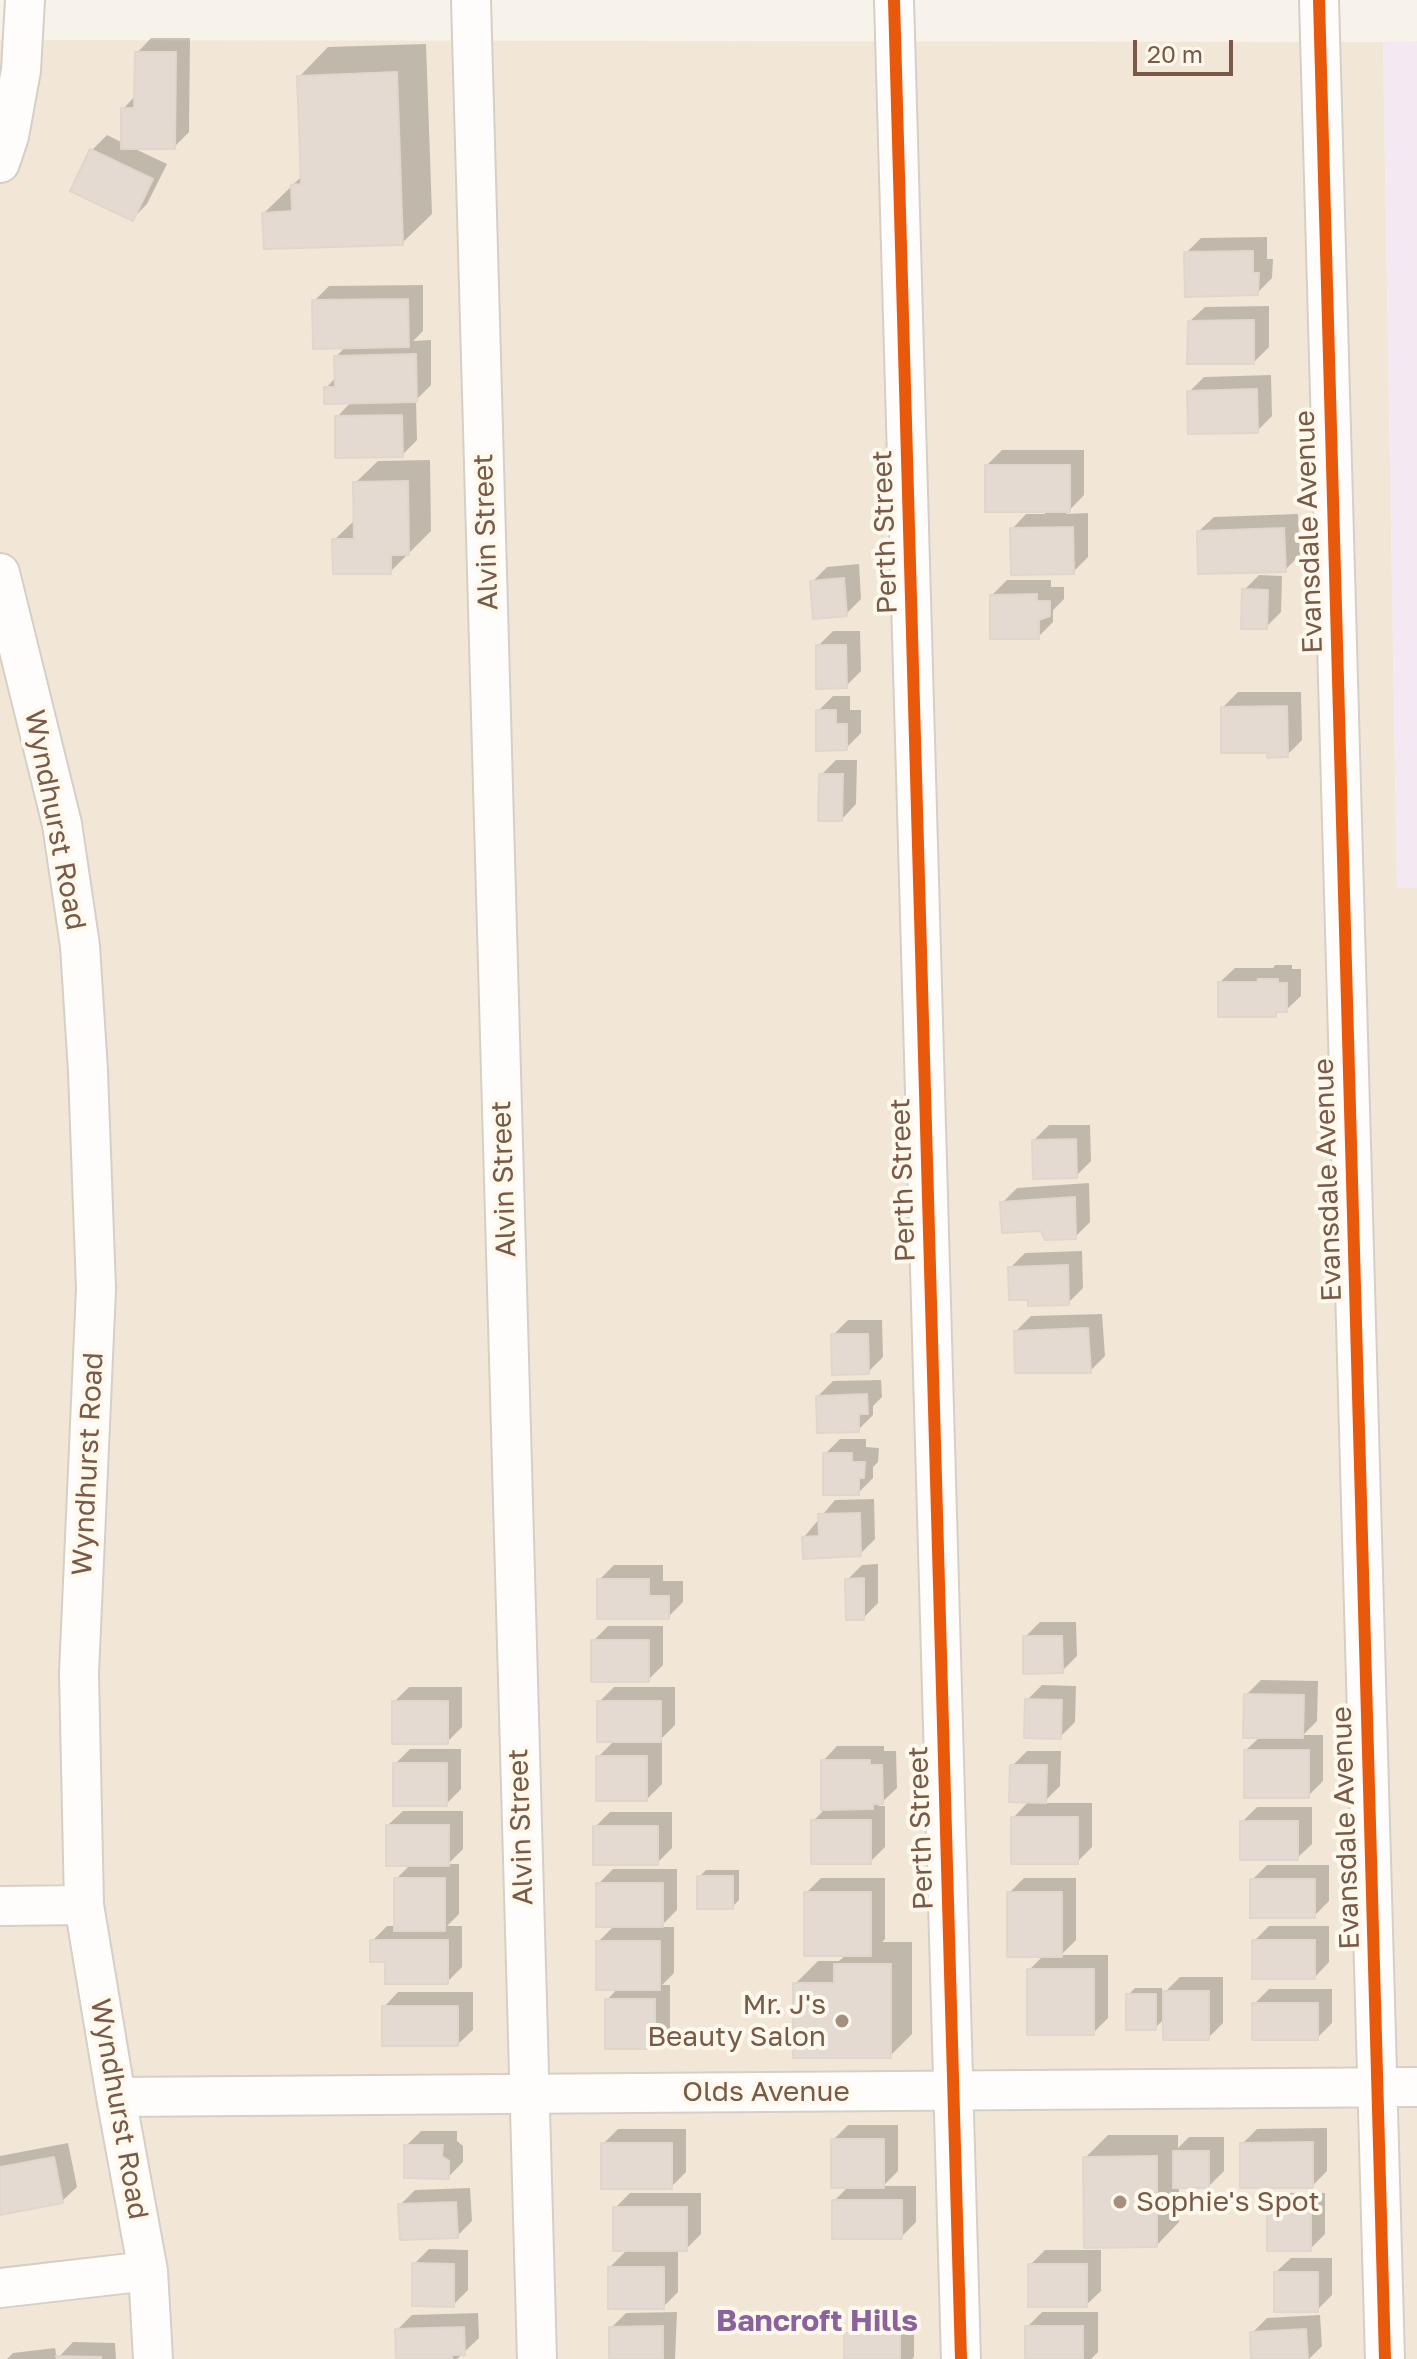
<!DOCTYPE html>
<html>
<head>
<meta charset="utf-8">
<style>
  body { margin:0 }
  #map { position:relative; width:1417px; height:2359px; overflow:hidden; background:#f8f3ea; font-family:"Golos Text",sans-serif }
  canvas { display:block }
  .scale { position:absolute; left:1133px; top:40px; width:100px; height:36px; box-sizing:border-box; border:4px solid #785a47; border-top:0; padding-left:10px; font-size:24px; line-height:28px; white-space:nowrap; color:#785a47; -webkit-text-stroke:6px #fff8ec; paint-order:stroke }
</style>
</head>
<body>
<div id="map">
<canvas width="1417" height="2359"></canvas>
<div class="scale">20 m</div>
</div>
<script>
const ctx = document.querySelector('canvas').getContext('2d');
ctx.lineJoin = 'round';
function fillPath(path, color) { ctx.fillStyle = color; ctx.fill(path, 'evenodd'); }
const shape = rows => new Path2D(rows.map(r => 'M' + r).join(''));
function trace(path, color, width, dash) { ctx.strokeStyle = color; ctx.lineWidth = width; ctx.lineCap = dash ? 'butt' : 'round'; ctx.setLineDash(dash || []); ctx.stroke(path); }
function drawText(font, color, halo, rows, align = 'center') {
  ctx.font = font + ' "Golos Text",sans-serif'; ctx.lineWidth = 8; ctx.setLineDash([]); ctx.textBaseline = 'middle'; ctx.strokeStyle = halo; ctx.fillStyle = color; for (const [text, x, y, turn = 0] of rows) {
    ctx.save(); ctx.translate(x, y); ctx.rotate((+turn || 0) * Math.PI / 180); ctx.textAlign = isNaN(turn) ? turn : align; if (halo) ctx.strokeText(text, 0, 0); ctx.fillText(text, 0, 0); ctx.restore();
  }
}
fillPath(shape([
  [0,40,1383,42,1397,887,1417,888,1417,2359,0,2359]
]), '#f2e6d7');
fillPath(shape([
  [1417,41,1417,888,1397,888,1383,42]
]), '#f4e9f3');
fillPath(shape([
  [151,38,190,38,189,132,174,147,131,147,167,164,147,204,132,219,73,190,92,150,107,135,123,143,123,109,136,95,137,53],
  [426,44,432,214,402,243,264,213,302,176,299,77,328,47],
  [1267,237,1267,259,1273,259,1272,278,1257,293,1186,253,1201,238],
  [423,285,423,331,413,341,431,340,431,385,416,400,417,440,402,455,337,417,352,401,326,388,336,377,336,357,346,346,314,301,329,286],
  [1269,306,1269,347,1254,362,1190,321,1205,307],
  [1271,375,1272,416,1257,431,1189,392,1204,377],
  [1002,450,1084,450,1084,495,1066,514,1088,513,1088,557,1073,572,1012,529,1026,514,1045,514,1045,510,987,465],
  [430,460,431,531,390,572,334,540,356,519,355,483,378,461],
  [1298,514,1300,555,1285,570,1199,531,1214,517],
  [859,564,861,599,846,614,812,582,827,567],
  [1259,575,1282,576,1281,612,1266,627,1244,590],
  [1007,580,1051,580,1051,587,1064,587,1064,599,1053,610,1053,622,1038,637,992,595],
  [833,631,860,631,861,671,846,686,818,646],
  [1238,692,1301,692,1302,740,1287,755,1269,751,1223,707],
  [833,696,850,696,850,710,861,710,861,733,846,748,818,711],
  [836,760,857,760,856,804,842,819,821,775],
  [1275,965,1292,965,1292,969,1301,969,1301,996,1286,1010,1280,1010,1275,1015,1220,982,1235,968,1273,968],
  [1049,1125,1090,1125,1091,1161,1076,1176,1034,1140],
  [1089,1183,1090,1222,1075,1237,1042,1229,1002,1203,1017,1188],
  [1082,1251,1083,1288,1068,1303,1010,1268,1025,1253],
  [1102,1314,1105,1356,1090,1371,1016,1331,1031,1316],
  [848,1320,882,1320,883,1357,868,1372,833,1335],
  [881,1380,882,1397,873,1406,873,1415,858,1430,818,1396,833,1381],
  [840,1439,866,1439,866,1447,879,1448,878,1462,873,1467,873,1478,858,1493,825,1454],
  [874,1499,875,1539,860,1554,804,1537,835,1500],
  [878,1564,878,1603,863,1618,847,1580,862,1565],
  [614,1565,663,1565,663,1581,683,1581,683,1602,668,1617,599,1580],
  [1040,1622,1076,1622,1077,1656,1062,1671,1025,1637],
  [608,1626,663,1626,663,1665,648,1680,593,1641],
  [1261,1680,1318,1681,1317,1721,1303,1735,1323,1735,1323,1781,1308,1796,1246,1750,1261,1736,1246,1695],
  [1042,1685,1076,1686,1075,1722,1060,1737,1027,1700],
  [409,1687,462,1687,462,1727,447,1742,394,1702],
  [614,1687,675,1687,675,1725,658,1742,662,1742,662,1784,647,1799,598,1757,615,1740,599,1702],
  [837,1746,884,1746,884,1751,896,1751,897,1788,878,1806,885,1806,885,1847,870,1862,813,1821,823,1811,823,1761],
  [410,1749,461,1749,461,1789,446,1804,395,1764],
  [1027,1751,1061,1751,1060,1786,1043,1803,1092,1803,1092,1847,1077,1862,1013,1818,1030,1800,1012,1766],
  [1257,1807,1312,1807,1312,1844,1297,1858,1242,1822],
  [403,1811,463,1811,463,1849,448,1864,459,1864,459,1914,447,1926,462,1926,462,1967,447,1982,387,1960,372,1941,387,1926,396,1926,396,1879,411,1864,388,1825],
  [610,1812,672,1812,672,1848,657,1863,595,1827],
  [1267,1865,1329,1865,1329,1901,1314,1916,1252,1880],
  [613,1869,677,1869,677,1910,660,1927,674,1927,674,1973,662,1985,670,1985,670,2032,655,2047,607,2000,618,1988,598,1942,615,1925,598,1884],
  [706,1870,739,1870,739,1900,732,1907,699,1877],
  [821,1878,885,1878,885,1939,882,1942,912,1942,912,2034,890,2056,795,1984,818,1961,839,1961,847,1954,806,1893],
  [1024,1878,1076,1878,1076,1940,1061,1955,1108,1955,1108,2018,1093,2033,1029,1970,1044,1955,1009,1893],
  [1269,1926,1329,1926,1329,1962,1315,1977,1254,1941],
  [1180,1977,1223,1977,1223,2023,1208,2038,1165,2018,1155,2028,1128,1995,1135,1988,1162,1988,1162,1995],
  [1269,1989,1332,1989,1332,2023,1317,2038,1254,2004],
  [398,1992,473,1992,473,2030,458,2044,384,2007],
  [848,2125,898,2125,898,2171,883,2186,916,2186,916,2222,901,2237,834,2201,849,2186,833,2140],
  [1327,2128,1327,2171,1312,2186,1242,2144,1257,2129],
  [618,2129,686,2129,686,2172,671,2187,603,2144],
  [421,2131,457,2131,457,2141,463,2146,463,2162,448,2177,406,2146],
  [1108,2135,1178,2135,1178,2148,1189,2137,1224,2137,1224,2171,1209,2186,1179,2186,1179,2222,1157,2245,1085,2158],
  [68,2143,77,2187,62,2201,0,2213,0,2156],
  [470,2188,472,2221,457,2236,400,2205,415,2190],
  [630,2193,701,2193,701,2234,686,2249,678,2249,678,2292,663,2307,610,2267,628,2249,615,2208],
  [1284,2193,1325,2193,1325,2234,1310,2249,1269,2208],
  [429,2249,468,2250,468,2290,453,2305,414,2264],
  [1045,2250,1101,2250,1101,2291,1086,2305,1030,2265],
  [1291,2258,1332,2258,1332,2295,1317,2310,1276,2272],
  [677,2312,675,2359,611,2359,611,2328,626,2313],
  [1042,2312,1098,2312,1098,2352,1091,2359,1027,2359,1027,2327],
  [478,2313,479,2338,457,2359,398,2359,397,2330,412,2315],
  [1320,2315,1322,2346,1309,2359,1253,2359,1252,2333,1267,2318],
  [861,2319,914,2319,914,2357,912,2359,846,2359,846,2334],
  [73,2342,115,2343,116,2359,7,2359,13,2353,55,2348,57,2359]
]), '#0003');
const building = shape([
  [135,52,176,52,175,149,121,149,121,108,134,108,135,52],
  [397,72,403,245,264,249,262,213,292,211,291,185,301,184,297,76,397,72],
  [90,149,153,179,133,221,70,191,90,149],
  [1253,251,1253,273,1259,273,1258,295,1185,297,1184,252,1253,251],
  [408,299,409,347,313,349,312,300,408,299],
  [1254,320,1254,364,1187,364,1188,321,1254,320],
  [416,354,417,402,324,404,324,387,335,387,334,356,416,354],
  [1257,389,1258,433,1188,434,1187,391,1257,389],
  [402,415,403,457,335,458,335,416,402,415],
  [985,465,1070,465,1070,512,985,512,985,465],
  [408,481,409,555,391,555,391,574,333,574,332,539,354,539,353,482,408,481],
  [1073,527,1074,574,1011,575,1010,528,1073,527],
  [1284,528,1286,572,1198,574,1197,531,1284,528],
  [844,578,847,616,813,619,810,581,844,578],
  [1242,589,1268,590,1267,629,1241,629,1242,589],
  [1037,594,1037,601,1050,601,1050,616,1039,620,1039,639,990,639,990,595,1037,594],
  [816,645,846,645,847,688,816,689,816,645],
  [1287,706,1288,757,1267,758,1267,753,1221,753,1221,707,1287,706],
  [816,710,836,710,836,724,847,724,847,750,816,751,816,710],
  [819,774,843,774,842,821,818,821,819,774],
  [1258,979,1278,979,1278,983,1287,983,1287,1012,1276,1012,1276,1017,1218,1017,1218,982,1257,982,1258,979],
  [1076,1139,1077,1178,1033,1179,1032,1140,1076,1139],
  [1075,1197,1076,1239,1045,1240,1041,1231,1002,1233,1000,1202,1075,1197],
  [1068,1265,1069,1305,1028,1306,1028,1300,1009,1300,1008,1267,1068,1265],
  [1088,1328,1091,1373,1015,1373,1014,1331,1088,1328],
  [831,1334,868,1334,869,1374,832,1375,831,1334],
  [867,1394,868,1414,859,1414,859,1432,817,1433,816,1396,867,1394],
  [823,1453,852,1453,852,1462,865,1462,864,1478,859,1478,859,1495,823,1495,823,1453],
  [860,1513,861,1556,803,1559,802,1537,819,1536,818,1514,860,1513],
  [864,1578,864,1620,846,1620,845,1579,864,1578],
  [597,1579,649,1579,649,1596,669,1596,669,1619,597,1619,597,1579],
  [1023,1636,1062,1636,1063,1673,1023,1674,1023,1636],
  [591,1640,649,1640,649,1682,591,1682,591,1640],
  [1244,1694,1304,1695,1303,1738,1243,1738,1244,1694],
  [1025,1699,1062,1700,1061,1739,1024,1738,1025,1699],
  [392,1701,448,1701,448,1744,392,1744,392,1701],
  [597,1701,661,1701,661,1742,597,1742,597,1701],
  [1244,1750,1309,1750,1309,1798,1244,1798,1244,1750],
  [596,1756,647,1756,647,1801,596,1801,596,1756],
  [821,1760,870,1760,870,1765,882,1765,883,1804,873,1804,873,1809,821,1810,821,1760],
  [393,1763,447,1763,447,1806,393,1806,393,1763],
  [1010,1765,1047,1765,1046,1803,1009,1802,1010,1765],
  [1011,1817,1078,1817,1078,1864,1011,1864,1011,1817],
  [811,1820,871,1820,871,1864,811,1864,811,1820],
  [1240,1821,1298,1821,1298,1860,1240,1860,1240,1821],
  [386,1825,449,1825,449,1866,386,1866,386,1825],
  [593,1826,658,1826,658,1865,593,1865,593,1826],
  [697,1876,733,1876,733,1909,697,1909,697,1876],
  [394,1878,445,1878,445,1931,394,1931,394,1878],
  [1250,1879,1315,1879,1315,1918,1250,1918,1250,1879],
  [596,1883,663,1883,663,1927,596,1927,596,1883],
  [804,1892,871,1892,871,1956,804,1956,804,1892],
  [1007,1892,1062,1892,1062,1957,1007,1957,1007,1892],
  [370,1940,448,1940,448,1984,385,1984,385,1962,370,1962,370,1940],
  [1252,1940,1315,1940,1315,1979,1252,1979,1252,1940],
  [596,1941,660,1941,660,1990,596,1990,596,1941],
  [834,1964,891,1964,891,2058,793,2058,793,1983,834,1983,834,1964],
  [1027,1969,1094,1969,1094,2035,1027,2035,1027,1969],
  [1163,1991,1209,1991,1209,2040,1163,2040,1163,1991],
  [1126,1994,1156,1994,1156,2030,1126,2030,1126,1994],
  [605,1999,655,1999,655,2049,605,2049,605,1999],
  [1252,2003,1318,2003,1318,2040,1252,2040,1252,2003],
  [382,2006,458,2006,458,2046,382,2046,382,2006],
  [831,2139,884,2139,884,2188,831,2188,831,2139],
  [1313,2142,1313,2188,1240,2188,1240,2143,1313,2142],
  [601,2143,672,2143,672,2189,601,2189,601,2143],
  [404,2145,443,2145,442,2156,449,2161,449,2179,404,2178,404,2145],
  [1173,2151,1209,2151,1209,2188,1173,2188,1173,2151],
  [1157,2156,1157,2247,1084,2248,1083,2157,1157,2156],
  [54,2157,63,2203,0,2215,0,2167,54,2157],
  [832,2200,902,2200,902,2239,832,2239,832,2200],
  [456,2202,458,2238,400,2240,398,2204,456,2202],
  [613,2207,687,2207,687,2251,613,2251,613,2207],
  [1267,2207,1311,2207,1311,2251,1267,2251,1267,2207],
  [412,2263,454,2264,454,2307,412,2306,412,2263],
  [1028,2264,1087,2264,1087,2307,1028,2307,1028,2264],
  [608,2267,664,2267,664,2309,608,2309,608,2267],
  [1274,2272,1318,2272,1318,2312,1274,2312,1274,2272],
  [663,2326,663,2359,609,2359,609,2327,663,2326],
  [1025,2326,1083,2326,1083,2359,1025,2359,1025,2326],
  [464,2327,465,2355,452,2355,452,2359,396,2359,395,2329,464,2327],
  [1306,2329,1308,2359,1251,2359,1250,2332,1306,2329],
  [844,2333,900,2333,900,2359,844,2359,844,2333],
  [56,2356,101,2357,101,2359,57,2359,56,2356]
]);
fillPath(building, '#e5dad1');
trace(building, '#e1d6cb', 2);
const street = shape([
  [471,0,537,2359],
  [894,0,961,2359],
  [1319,0,1385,2359],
  [0,163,9,136,21,70,25,0],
  [0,573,62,824,80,946,88,1071,96,1289,79,1673,84,1905,116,2097,148,2271,153,2359],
  [0,1906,84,1905],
  [116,2097,1417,2087],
  [0,2288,148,2271]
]);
trace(street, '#d6cfc6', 42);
trace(street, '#fefdfc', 38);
trace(shape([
  [894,0,961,2359],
  [1319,0,1385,2359]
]), '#e8590c', 12);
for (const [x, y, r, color] of [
  [842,2021,8,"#a59080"],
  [1120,2202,8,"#a59080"]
]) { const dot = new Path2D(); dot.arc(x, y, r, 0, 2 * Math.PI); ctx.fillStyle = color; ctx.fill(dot); trace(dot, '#fff8ec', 3); }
drawText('28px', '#785a47', '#fff8ec', [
  ["Alvin Street",486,532,-92],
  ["Perth Street",885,532,-92],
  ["Evansdale Avenue",1309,532,-92],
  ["Wyndhurst Road",55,820,79],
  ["Alvin Street",504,1179,-92],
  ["Perth Street",903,1180,-92],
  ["Evansdale Avenue",1328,1180,-92],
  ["Wyndhurst Road",88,1464,-87],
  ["Alvin Street",521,1827,-92],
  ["Perth Street",921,1828,-92],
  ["Evansdale Avenue",1346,1828,-92],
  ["Olds Avenue",766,2092],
  ["Wyndhurst Road",119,2109,80]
]);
drawText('28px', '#785a47', '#fff8ec', [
  ["Mr. J's",826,2005],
  ["Beauty Salon",826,2037],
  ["Sophie's Spot",1136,2202,"left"]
], 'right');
drawText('bold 30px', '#8a629c', '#fff8ec', [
  ["Bancroft Hills",817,2321]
]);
</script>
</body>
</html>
